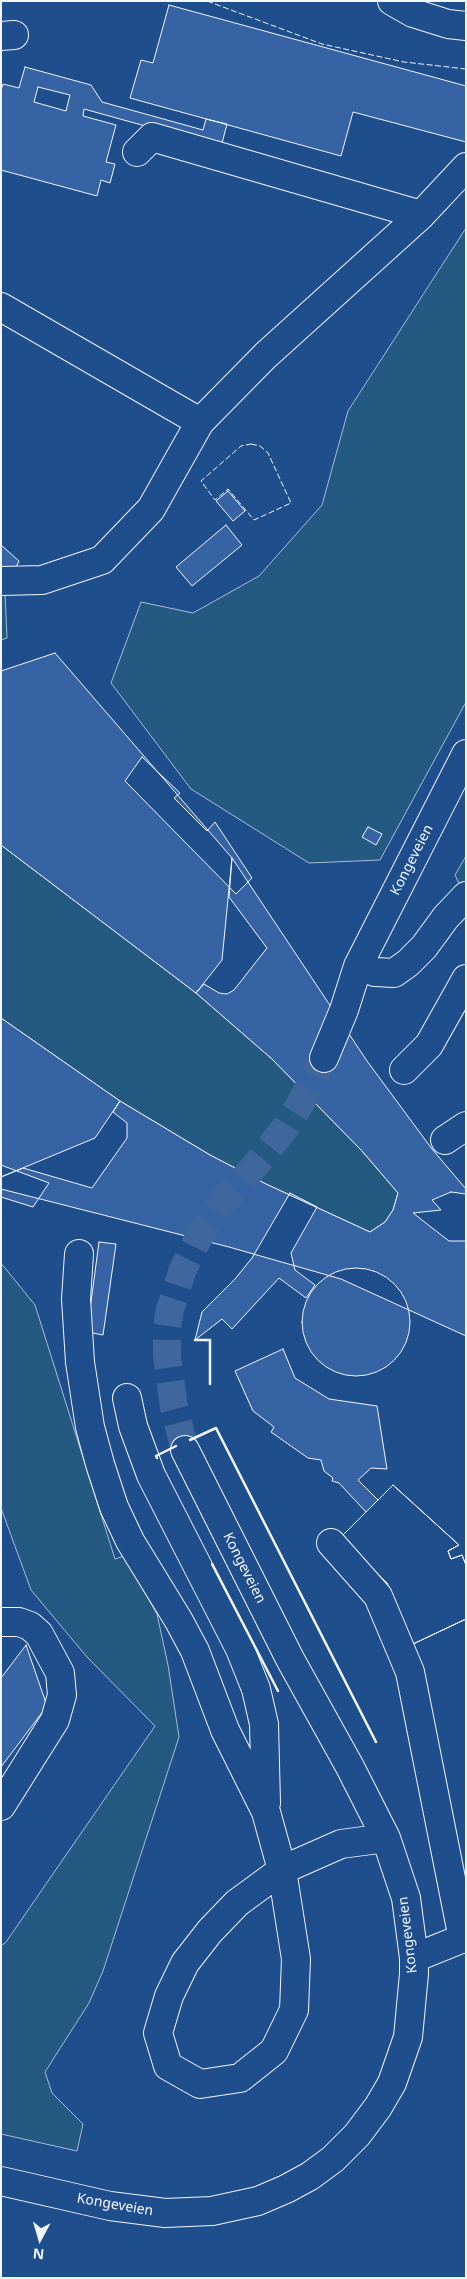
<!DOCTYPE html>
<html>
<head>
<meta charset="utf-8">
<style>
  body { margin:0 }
  #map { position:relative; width:467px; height:2279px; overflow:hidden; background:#1f4e8c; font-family:"Noto Sans",sans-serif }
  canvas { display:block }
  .frame { position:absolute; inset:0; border:2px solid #f2f6ff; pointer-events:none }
  .north { position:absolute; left:15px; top:2214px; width:50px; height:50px; -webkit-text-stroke:4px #1f4e8c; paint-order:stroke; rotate:186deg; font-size:14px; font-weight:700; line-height:20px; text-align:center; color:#f2f6ff }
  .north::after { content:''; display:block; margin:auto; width:18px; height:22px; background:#f2f6ff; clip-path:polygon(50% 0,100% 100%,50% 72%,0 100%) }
</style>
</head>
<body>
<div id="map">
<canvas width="467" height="2279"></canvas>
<div class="frame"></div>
<div class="north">N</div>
</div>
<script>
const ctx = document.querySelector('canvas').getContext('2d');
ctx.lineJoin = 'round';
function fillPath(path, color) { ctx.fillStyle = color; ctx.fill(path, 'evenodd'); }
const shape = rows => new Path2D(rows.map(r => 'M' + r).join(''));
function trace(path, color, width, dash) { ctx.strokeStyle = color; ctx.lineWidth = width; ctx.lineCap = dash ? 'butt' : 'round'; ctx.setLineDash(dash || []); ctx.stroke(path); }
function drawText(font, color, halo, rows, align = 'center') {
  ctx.font = font + ' "Noto Sans",sans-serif'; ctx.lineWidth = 4; ctx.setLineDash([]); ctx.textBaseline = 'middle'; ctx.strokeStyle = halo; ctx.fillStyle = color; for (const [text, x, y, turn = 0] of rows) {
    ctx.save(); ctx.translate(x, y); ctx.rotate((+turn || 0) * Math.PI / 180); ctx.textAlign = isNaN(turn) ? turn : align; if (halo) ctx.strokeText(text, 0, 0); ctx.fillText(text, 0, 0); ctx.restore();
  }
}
const green = shape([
  [466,228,466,702,380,860,309,863,191,789,111,683,141,602,193,613,259,576,322,505,348,411,466,228],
  [1,570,4,571,7,638,1,640,1,570],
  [1,845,196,993,272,1059,362,1151,398,1193,393,1210,385,1222,370,1232,266,1184,210,1155,120,1101,1,1018,1,845],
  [466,856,466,898,455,875,466,856],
  [1,1263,35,1305,115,1559,124,1556,157,1614,168,1665,179,1737,103,1971,89,2003,45,2072,52,2093,83,2124,77,2151,1,2134,1,1946,6,1942,155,1726,87,1657,31,1590,1,1508,1,1263]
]);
fillPath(green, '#245a82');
trace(green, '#a8bbd7', 1);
const building = shape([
  [169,5,466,86,466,142,353,112,341,156,130,98,141,60,153,63,169,5],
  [25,67,91,85,102,102,203,130,206,119,227,124,221,147,84,109,83,116,116,125,106,162,115,164,110,183,101,180,97,196,1,170,1,90,3,84,19,88,25,67],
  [38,87,70,95,66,111,34,102,38,87],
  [228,491,245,511,233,521,216,501,228,491],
  [226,525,242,545,192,586,176,567,226,525],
  [1,545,19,561,15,569,1,570,1,545],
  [55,653,232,858,222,960,196,993,1,845,1,671,55,653],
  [142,757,180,793,174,798,207,831,215,822,252,878,236,894,125,781,142,757],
  [368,827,382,834,376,845,362,837,368,827],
  [232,858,367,1061,432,1149,466,1189,466,1336,341,1279,229,1247,1,1189,1,1177,23,1168,92,1188,127,1138,127,1123,113,1112,120,1101,210,1155,266,1184,370,1232,385,1222,393,1210,398,1193,362,1151,272,1059,196,993,204,984,219,993,227,994,234,990,267,948,229,897,232,858],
  [1,1018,120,1101,95,1138,1,1177,1,1018],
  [1,1165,49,1183,33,1207,1,1197,1,1165],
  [451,1192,466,1194,466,1241,449,1241,413,1213,441,1210,432,1200,451,1192],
  [290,1193,317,1207,291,1253,295,1270,315,1285,306,1298,279,1278,232,1329,222,1319,195,1340,202,1312,235,1279,252,1258,290,1193],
  [99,1242,116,1244,103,1335,87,1332,99,1242],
  '302 1322a54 54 0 1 1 108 0a54 54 0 1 1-108 0Z',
  [283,1349,295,1378,329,1399,377,1406,387,1469,371,1468,358,1480,378,1500,393,1485,459,1545,448,1551,451,1559,462,1555,466,1565,466,1619,413,1644,387,1583,340,1538,366,1512,339,1483,332,1481,333,1478,324,1471,321,1460,308,1458,271,1432,274,1427,253,1411,235,1371,283,1349],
  [393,1485,459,1545,448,1551,451,1559,462,1555,466,1565,466,1619,413,1644,387,1583,340,1538,393,1485],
  [26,1645,47,1706,1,1767,1,1678,26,1645]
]);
fillPath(building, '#3563a3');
trace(building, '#f2f6ff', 1);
trace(shape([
  [185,1450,174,1407,167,1356,167,1328,170,1309,183,1269,202,1231,222,1203,254,1167,285,1128,300,1104,324,1058]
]), '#3f679d', 28, [28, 14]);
const minor = shape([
  [392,1,413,13,448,24,466,26],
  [1,36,14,35],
  [137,152,152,137,421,215],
  [1,307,200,422],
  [1,581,42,580,102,560,151,509,200,422,266,355,421,215,466,167],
  [358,966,375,972,394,973,408,963,424,947,446,917,466,896],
  [324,1058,344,1010,358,966,466,754],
  [404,1070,429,1045,466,979],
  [445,1140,466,1126],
  [79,1254,76,1299,80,1362,90,1427,100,1464,114,1507,130,1541,179,1621,195,1651,225,1730,266,1812,282,1870,296,1959,294,2010,274,2051,240,2078,200,2084,168,2066,158,2033,169,1996,185,1963,210,1931,237,1903,282,1870,341,1844,386,1838],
  [127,1398,133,1426,151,1475,240,1649,256,1689,264,1724,266,1803],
  [331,1543,378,1596,410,1672,463,1939],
  [1,1622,19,1622,30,1626,39,1634,60,1673,62,1695,55,1720,1,1806],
  [414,1958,466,1937],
  [1,2181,110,2206,165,2213,212,2211,258,2201,286,2189,310,2176,333,2159,357,2135,378,2107,392,2083,408,2037,414,1974,414,1958,406,1898,386,1838,350,1767,290,1659,185,1450]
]);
trace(minor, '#f2f6ff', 30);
trace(minor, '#1f4e8c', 28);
trace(shape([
  [207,1,322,44,404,62,466,69],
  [251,444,260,446,268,453,291,503,254,520,228,489,215,500,201,481,241,446,251,444]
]), '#f2f6ff', 1, [6, 2.5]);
trace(shape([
  [195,1340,210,1340,210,1384],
  [190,1440,216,1428,376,1742],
  [157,1458,156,1456,176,1446],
  [212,1564,278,1691]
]), '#f2f6ff', 2.5);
drawText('14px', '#f2f6ff', '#1f4e8c', [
  ["Kongeveien",412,860,-63],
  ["Kongeveien",244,1568,63],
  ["Kongeveien",408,1935,-97],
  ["Kongeveien",115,2205,10]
]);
</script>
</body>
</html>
